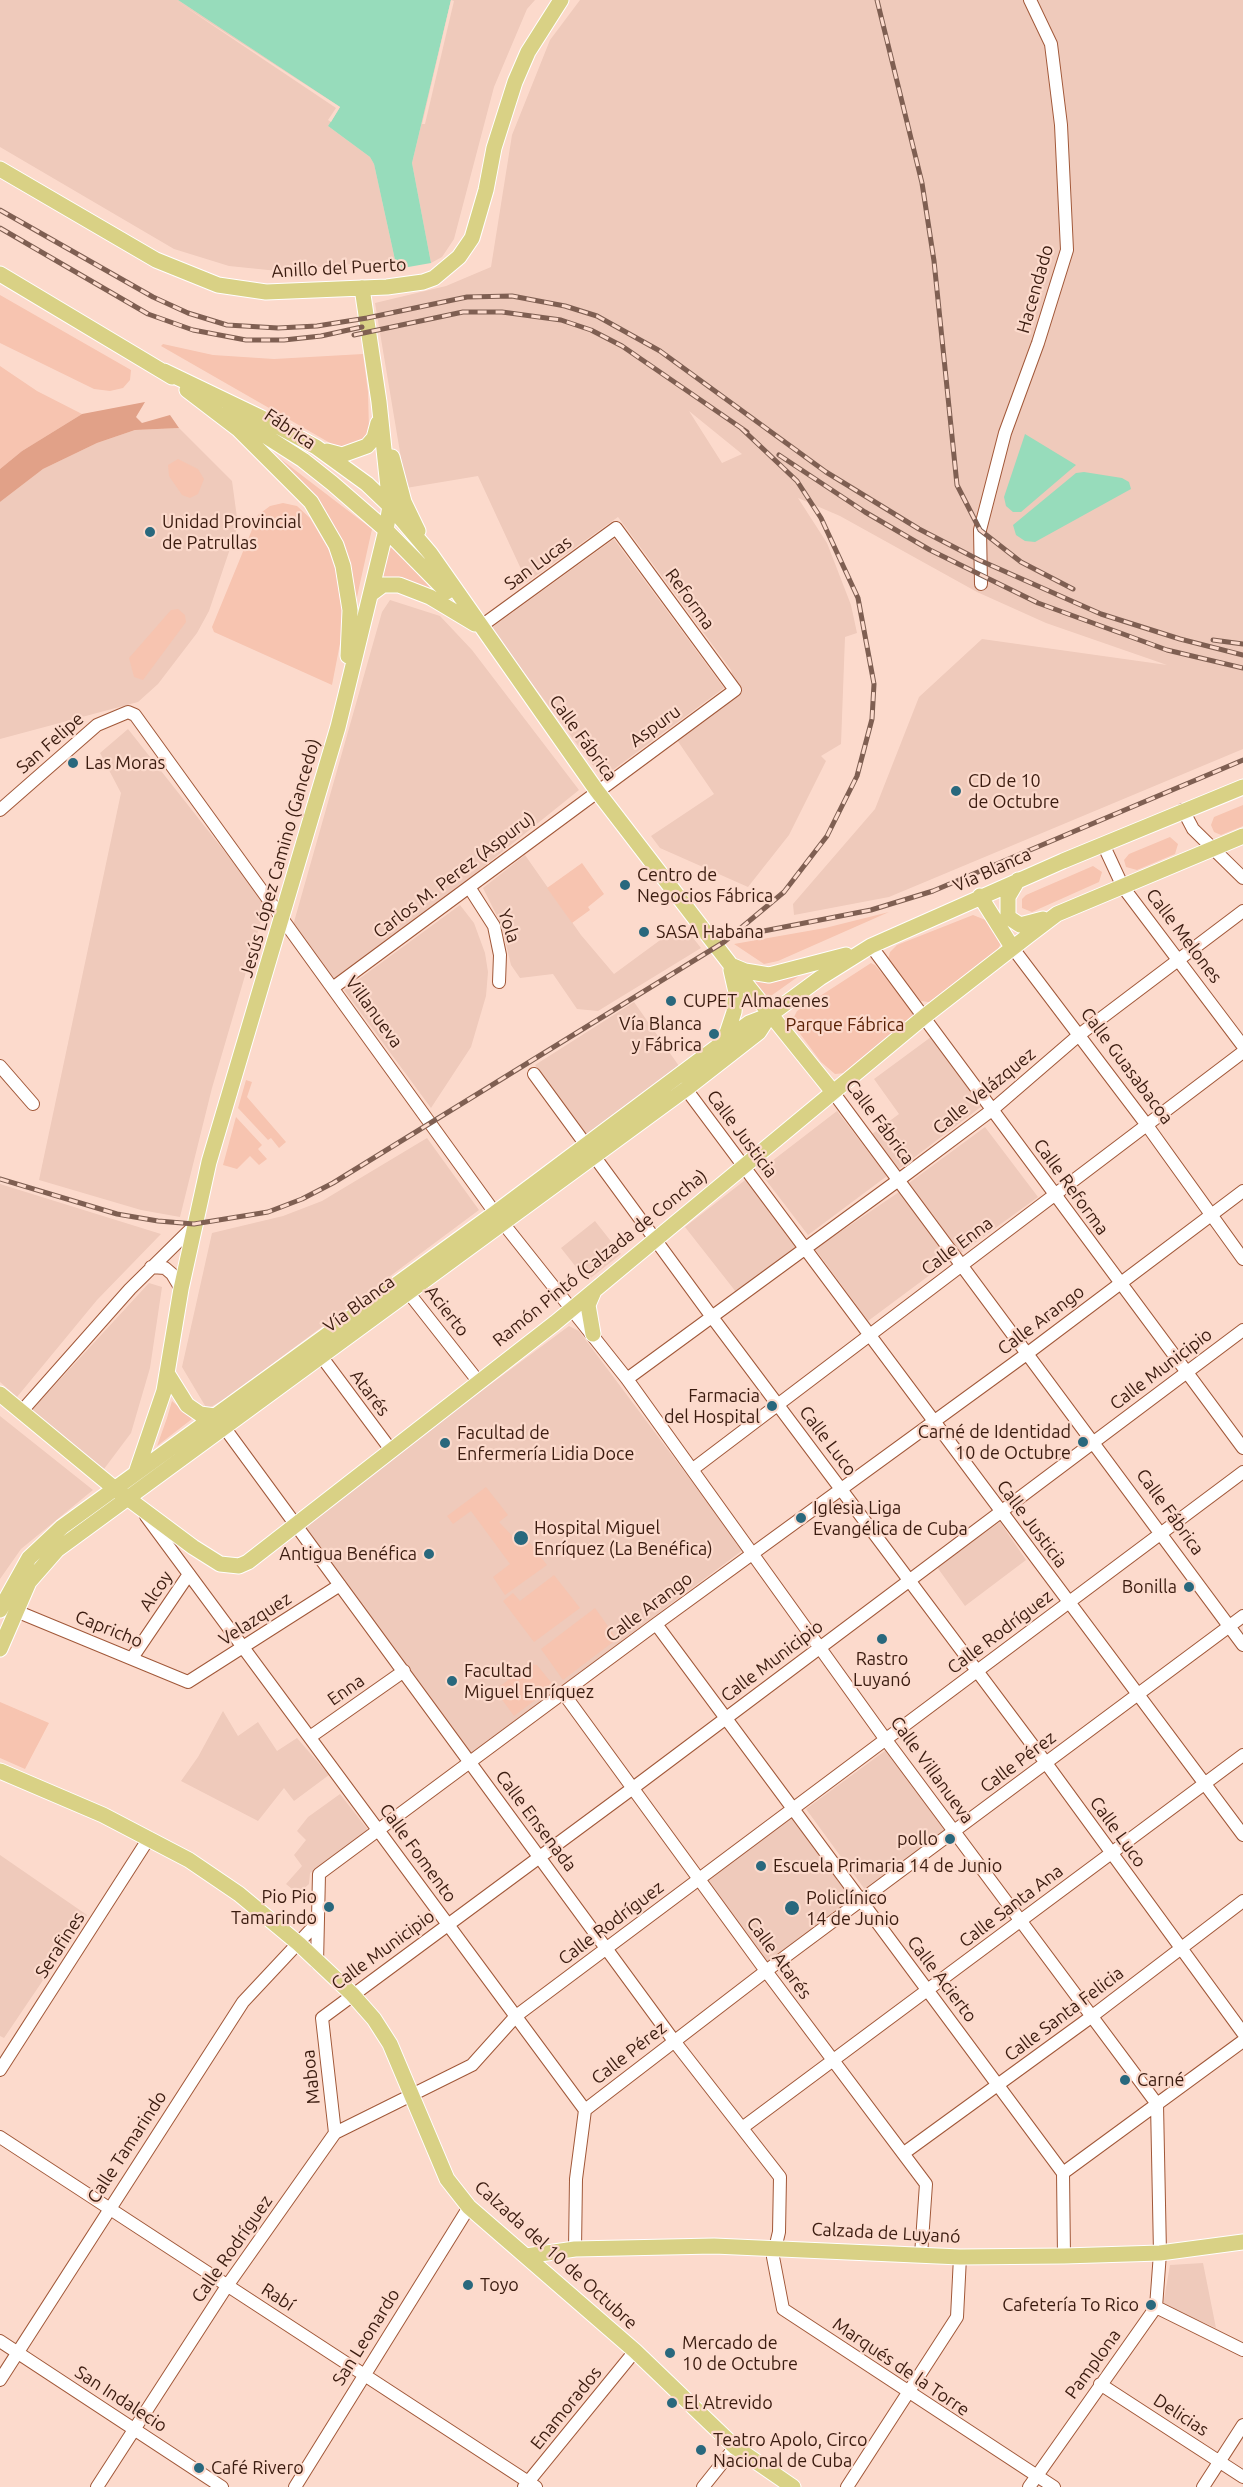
<!DOCTYPE html>
<html>
<head>
<meta charset="utf-8">
<style>
  body { margin:0 }
  canvas { display:block; background:#fcdacc }
</style>
</head>
<body>
<canvas width="1243" height="2487"></canvas>
<script>
const ctx = document.querySelector('canvas').getContext('2d');
ctx.lineJoin = 'round';
function fillPath(path, color) { ctx.fillStyle = color; ctx.fill(path, 'evenodd'); }
const shape = rows => new Path2D(rows.map(r => 'M' + r).join(''));
function trace(path, color, width, dash) { ctx.strokeStyle = color; ctx.lineWidth = width; ctx.lineCap = dash ? 'butt' : 'round'; ctx.setLineDash(dash || []); ctx.stroke(path); }
function drawText(font, color, halo, rows, align = 'center') {
  ctx.font = font + ' Ubuntu,sans-serif'; ctx.lineWidth = 4.5; ctx.setLineDash([]); ctx.textBaseline = 'middle'; ctx.strokeStyle = halo; ctx.fillStyle = color; for (const [text, x, y, turn = 0] of rows) {
    ctx.save(); ctx.translate(x, y); ctx.rotate((+turn || 0) * Math.PI / 180); ctx.textAlign = isNaN(turn) ? turn : align; if (halo) ctx.strokeText(text, 0, 0); ctx.fillText(text, 0, 0); ctx.restore();
  }
}
fillPath(shape([
  [0,0,178,0,340,107,328,126,370,157,374,164,395,260,278,271,229,266,174,249,0,147],
  [451,0,535,0,527,9,494,87,454,239,442,257,431,263,412,163],
  [580,0,1243,0,1243,749,889,897,794,915,793,904,875,809,919,697,982,639,1167,665,1046,623,977,592,840,516,798,498,827,543,851,605,857,633,845,637,841,744,821,756,826,761,789,835,748,887,660,848,651,836,714,794,677,740,738,695,731,670,618,517,527,582,478,476,406,488,375,303,446,286,491,267,512,135,550,40],
  [689,411,742,454,722,463],
  [179,428,232,481,238,525,209,611,197,633,158,684,138,702,0,739,0,502,43,469,97,443,135,430],
  [614,539,724,688,602,778,491,628],
  [390,600,440,616,472,650,579,790,456,889,333,980,292,929,382,612],
  [128,729,266,904,212,1088,180,1217,141,1210,39,1180,121,793,100,753],
  [525,855,581,935,614,974,682,924,701,948,598,1011,577,1009,553,974,520,978,511,965,501,924,483,888],
  [460,905,474,923,485,953,488,972,486,996,471,1047,431,1108,344,990],
  [634,1002,679,1066,586,1135,535,1065],
  [931,1037,982,1106,899,1169,872,1134,899,1114,874,1079],
  [837,1111,887,1176,808,1235,759,1171],
  [985,1127,1038,1197,961,1253,909,1183],
  [427,1138,479,1210,225,1399,207,1409,182,1367,212,1233,283,1216,322,1201],
  [749,1177,800,1245,736,1292,685,1227],
  [0,1184,161,1234,97,1300,17,1397,0,1382],
  [899,1192,950,1260,868,1321,815,1249],
  [595,1221,621,1254,587,1281,561,1248],
  [149,1283,162,1287,150,1368,131,1433,104,1469,30,1412],
  [569,1326,579,1331,743,1550,470,1754,300,1526],
  [0,1416,93,1490,21,1549,0,1579],
  [1000,1522,1026,1560,965,1606,937,1567],
  [223,1711,238,1736,258,1722,277,1751,297,1738,329,1775,294,1801,284,1788,258,1821,181,1781,198,1757],
  [886,1750,946,1832,866,1891,806,1809],
  [340,1794,369,1831,310,1873,309,1884,298,1894,286,1884,302,1866,294,1855,306,1840,297,1831,308,1817],
  [791,1816,852,1900,766,1963,705,1880],
  [0,1855,87,1915,4,2038,0,2036],
  [1203,2263,1216,2328,1163,2305,1170,2265]
]), '#efcabb');
fillPath(shape([
  [0,295,131,370,130,380,123,388,110,391,94,389,0,343],
  [163,344,213,355,274,359,363,354,368,392,369,429,366,437,345,449,337,447,161,346],
  [0,366,37,391,82,414,22,451,0,469],
  [274,454,372,529,355,606,347,558,295,477],
  [178,459,198,469,204,479,198,494,190,498,182,495,169,476,168,465],
  [283,503,297,506,310,518,330,552,340,582,343,603,342,633,332,685,214,632,212,627,258,515,270,506],
  [391,545,438,596,380,582],
  [178,609,185,615,186,622,143,680,134,677,129,658,171,610],
  [1243,805,1243,826,1221,835,1214,832,1211,825,1214,817],
  [1170,837,1178,844,1175,854,1137,870,1126,867,1124,860,1129,854],
  [582,863,604,894,588,907,590,910,572,923,547,888],
  [1093,866,1102,872,1099,882,1032,912,1022,908,1022,899,1026,895],
  [889,912,778,961,764,964,734,944,825,928],
  [973,915,988,921,1001,943,998,949,936,1003,921,1001,888,960,890,952,897,945],
  [871,963,875,965,912,1010,914,1017,845,1073,835,1074,821,1062,795,1027,793,1019,797,1011],
  [806,971,768,998,753,980,767,981],
  [246,1080,252,1082,247,1097,286,1142,279,1148,271,1138,268,1140,238,1108],
  [236,1117,262,1145,258,1149,267,1159,259,1165,250,1156,237,1169,223,1165],
  [172,1401,192,1419,157,1446,167,1418],
  [486,1487,508,1515,499,1522,520,1544,527,1539,547,1565,505,1595,493,1577,510,1564,471,1511,453,1524,447,1516],
  [554,1575,580,1608,534,1642,503,1601,513,1593,520,1601],
  [595,1608,617,1639,563,1680,541,1649],
  [529,1664,537,1665,554,1686,514,1716,495,1690],
  [0,1702,49,1723,25,1769,0,1758]
]), '#f7c4b0');
fillPath(shape([
  [145,402,136,417,142,423,170,415,179,428,135,430,97,443,43,469,0,502,0,469,22,451,82,414]
]), '#e1a188');
fillPath(shape([
  [178,0,451,0,412,163,431,263,397,269,374,164,370,157,328,126,340,107],
  [1025,434,1076,465,1021,512,1013,512,1006,506,1004,497],
  [1084,472,1122,478,1129,482,1131,489,1035,542,1025,541,1016,535,1013,525,1076,473]
]), '#97dcbb');
fillPath(shape([
  [175,0,340,107,331,122,328,120,336,108],
  [451,0,454,1,425,124,422,124]
]), '#fcdacc');
const minor = shape([
  [981,584,980,530,1005,433,1038,343,1067,250,1061,125,1051,44,1030,0],
  [0,810,97,725,128,712,135,715,495,1213,627,1379,886,1740,1157,2104,1160,2253,1156,2307,1029,2487],
  [1183,810,1193,829,1243,878],
  [1103,844,1123,887,1243,1046],
  [469,887,494,926,500,955,499,982],
  [871,946,1243,1448],
  [1012,947,1146,1124,1243,1259],
  [334,987,735,690,616,528,480,627],
  [0,1066,33,1104],
  [534,1074,712,1317,1046,1763,1243,2033],
  [686,1089,1243,1835],
  [833,1092,1243,1645],
  [151,1267,165,1268,172,1274,181,1289],
  [408,1292,478,1381],
  [321,1356,391,1450],
  [627,1379,900,1179,992,1110,1079,1035,1243,911],
  [21,1412,130,1289,193,1227],
  [224,1427,674,2041,780,2177,779,2232,773,2257,783,2309,1054,2487],
  [693,1469,1243,1052],
  [146,1516,585,2110,576,2179,575,2249],
  [16,1611,188,1682,340,1585],
  [656,1624,1063,2173,1064,2256],
  [132,1658,189,1574],
  [564,1694,766,1971,926,2184,921,2255],
  [310,1737,404,1671],
  [317,1963,319,1874,656,1624,1028,1353,1243,1191],
  [0,2070,149,1838],
  [585,2110,766,1971,1243,1616],
  [742,2128,1243,1755],
  [335,2133,322,2018,633,1788,1243,1330],
  [0,2137,536,2487],
  [904,2153,1091,2017,1243,1901],
  [1063,2173,1243,2041],
  [1156,2307,1243,2350],
  [0,2341,222,2487],
  [0,2380,243,2002,317,1923],
  [1100,2384,1243,2477],
  [97,2487,227,2286,335,2133,472,2065,516,2016,1243,1472],
  [295,2487,469,2207],
  [524,2487,635,2351],
  [703,2487,735,2447],
  [847,2487,957,2317,960,2257],
  [1203,2487,1243,2425]
]);
const major = shape([
  [0,169,156,260,218,285,266,292,387,287,423,282,434,278,459,257,472,238,486,190,494,148,515,82,528,52,561,0],
  [0,274,172,377],
  [164,371,266,420,316,447,367,484,390,506,430,553,597,791,730,964,833,1092],
  [187,390,238,429,311,502,336,545,343,566,350,610,348,656],
  [228,412,303,460,332,483,386,530,447,592],
  [327,451,342,455,367,446,374,438,378,423],
  [392,457,404,502,418,531],
  [371,594,383,585,399,585,430,597,475,624],
  [1018,880,1008,897,1008,917,1020,925,1043,919],
  [980,896,1012,947],
  [733,966,745,971,769,975,846,955],
  [721,1041,727,1033,734,1012,736,992,731,970],
  [593,1334,588,1305,594,1291],
  [167,1373,187,1405,200,1414,215,1416],
  [0,1394,114,1488,193,1547,220,1564,239,1566,248,1562,555,1323,925,1016,1028,936,1057,914,1243,836],
  [136,1473,164,1391,181,1289,209,1162,338,727,386,530,390,506,379,402,362,288],
  [0,1610,29,1558,62,1527,495,1213,749,1023,770,1015,820,978,871,946,1063,861,1243,787],
  [0,1649,29,1582,57,1550,686,1089,759,1032,770,1015],
  [0,1771,103,1815,189,1860,239,1894,299,1944,352,1994,374,2019,390,2044,447,2179,469,2207,635,2351,735,2447,793,2487],
  [526,2256,575,2249,714,2246,960,2257,1064,2256,1160,2253,1243,2242]
]);
trace(minor, '#a15839', 14);
trace(major, '#fff', 17);
trace(minor, '#fff', 12);
trace(major, '#d9d185', 15);
const rail = shape([
  [877,0,922,183,934,261,957,485,980,530,1021,562,1073,589],
  [0,210,153,297,188,313,227,325,278,328,317,326,367,318,467,297,512,296,565,306,597,316,660,351,826,472,919,529,979,560,1101,614,1180,639,1243,655],
  [0,228,148,314,193,330,246,340,284,340,321,336,362,327],
  [354,335,463,312,502,312,561,320,591,330,622,346,747,432],
  [779,455,865,512,930,550,1038,603,1167,650,1243,668],
  [1213,640,1243,644],
  [738,936,871,910,933,891,1243,760],
  [0,1179,117,1214,158,1221,194,1224,268,1212,302,1199,333,1183,724,942,784,892,827,836,857,776,872,719,874,684,858,598,821,518,797,481,741,428]
]);
trace(rail, '#7f5f52', 5);
trace(rail, '#fcdacc', 3, [9]);
for (const [x, y, r, color] of [
  [150,532,6,"#29687d"],
  [73,763,6,"#29687d"],
  [956,791,6,"#29687d"],
  [625,885,6,"#29687d"],
  [644,932,6,"#29687d"],
  [671,1001,6,"#29687d"],
  [714,1034,6,"#29687d"],
  [772,1406,6,"#29687d"],
  [1083,1442,6,"#29687d"],
  [445,1443,6,"#29687d"],
  [801,1518,6,"#29687d"],
  [521,1538,8,"#29687d"],
  [429,1554,6,"#29687d"],
  [1189,1587,6,"#29687d"],
  [882,1639,6,"#29687d"],
  [452,1681,6,"#29687d"],
  [950,1839,6,"#29687d"],
  [761,1866,6,"#29687d"],
  [329,1907,6,"#29687d"],
  [792,1908,8,"#29687d"],
  [1125,2080,6,"#29687d"],
  [468,2285,6,"#29687d"],
  [1151,2305,6,"#29687d"],
  [670,2353,6,"#29687d"],
  [672,2403,6,"#29687d"],
  [701,2450,6,"#29687d"],
  [199,2468,6,"#29687d"]
]) { const dot = new Path2D(); dot.arc(x, y, r, 0, 2 * Math.PI); ctx.fillStyle = color; ctx.fill(dot); trace(dot, '#fcdacc', 2); }
drawText('18px', '#3b1c10', '#fcdacc', [
  ["Anillo del Puerto",339,268,-3],
  ["Hacendado",1035,289,-74],
  ["Fábrica",290,429,34],
  ["San Lucas",538,563,-36],
  ["Reforma",690,599,54],
  ["Aspuru",655,726,-36],
  ["Calle Fábrica",583,738,54],
  ["San Felipe",50,743,-41],
  ["Jesús López Camino (Gancedo)",280,858,-74],
  ["Vía Blanca",992,870,-24],
  ["Carlos M. Perez (Aspuru)",454,875,-37],
  ["Yola",509,926,72],
  ["Calle Melones",1184,936,53],
  ["Villanueva",374,1012,54],
  ["Calle Guasabacoa",1127,1066,53],
  ["Calle Velázquez",984,1091,-39],
  ["Calle Fábrica",880,1122,53],
  ["Calle Justicia",742,1134,53],
  ["Calle Reforma",1071,1187,54],
  ["Calle Enna",957,1246,-37],
  ["Ramón Pintó (Calzada de Concha)",600,1258,-39],
  ["Vía Blanca",359,1304,-36],
  ["Acierto",447,1311,52],
  ["Calle Arango",1041,1320,-37],
  ["Calle Municipio",1161,1369,-37],
  ["Atarés",370,1393,53],
  ["Calle Luco",828,1441,53],
  ["Calle Fábrica",1170,1512,54],
  ["Calle Justicia",1032,1524,53],
  ["Alcoy",156,1591,-56],
  ["Calle Arango",649,1607,-37],
  ["Velazquez",255,1619,-33],
  ["Capricho",109,1629,22],
  ["Calle Rodríguez",1000,1632,-37],
  ["Calle Municipio",772,1661,-37],
  ["Enna",346,1690,-35],
  ["Calle Pérez",1018,1762,-37],
  ["Calle Villanueva",932,1770,54],
  ["Calle Ensenada",536,1821,53],
  ["Calle Luco",1118,1832,54],
  ["Calle Fomento",418,1853,54],
  ["Calle Santa Ana",1011,1906,-37],
  ["Calle Rodríguez",611,1923,-37],
  ["Serafines",60,1945,-57],
  ["Calle Municipio",383,1950,-36],
  ["Calle Atarés",779,1958,54],
  ["Calle Acierto",942,1979,53],
  ["Calle Santa Felicia",1064,2014,-37],
  ["Calle Pérez",629,2053,-38],
  ["Maboa",311,2077,-96],
  ["Calle Tamarindo",127,2147,-57],
  ["Calzada de Luyanó",886,2233,3],
  ["Calle Rodríguez",232,2249,-55],
  ["Calzada del 10 de Octubre",556,2255,42],
  ["Rabí",278,2297,33],
  ["San Leonardo",366,2337,-58],
  ["Pamplona",1093,2364,-54],
  ["Marqués de la Torre",901,2367,34],
  ["San Indalecio",121,2399,33],
  ["Enamorados",566,2408,-51],
  ["Delicias",1181,2415,33]
]);
drawText('18px', '#3b1c10', '#fcdacc', [
  ["Unidad Provincial",162,522],
  ["de Patrullas",162,543],
  ["Las Moras",85,763],
  ["CD de 10",968,781],
  ["de Octubre",968,802],
  ["Centro de",637,875],
  ["Negocios Fábrica",637,896],
  ["SASA Habana",656,932],
  ["CUPET Almacenes",683,1001],
  ["Vía Blanca",702,1024,"right"],
  ["y Fábrica",702,1045,"right"],
  ["Farmacia",760,1396,"right"],
  ["del Hospital",760,1417,"right"],
  ["Carné de Identidad",1071,1432,"right"],
  ["10 de Octubre",1071,1453,"right"],
  ["Facultad de",457,1433],
  ["Enfermería Lidia Doce",457,1454],
  ["Iglesia Liga",813,1508],
  ["Evangélica de Cuba",813,1529],
  ["Hospital Miguel",534,1528],
  ["Enríquez (La Benéfica)",534,1549],
  ["Antigua Benéfica",417,1554,"right"],
  ["Bonilla",1177,1587,"right"],
  ["Rastro",882,1659,"center"],
  ["Luyanó",882,1680,"center"],
  ["Facultad",464,1671],
  ["Miguel Enríquez",464,1692],
  ["pollo",938,1839,"right"],
  ["Escuela Primaria 14 de Junio",773,1866],
  ["Pio Pio",317,1897,"right"],
  ["Tamarindo",317,1918,"right"],
  ["Policlínico",806,1898],
  ["14 de Junio",806,1919],
  ["Carné",1137,2080],
  ["Toyo",480,2285],
  ["Cafetería To Rico",1139,2305,"right"],
  ["Mercado de",682,2343],
  ["10 de Octubre",682,2364],
  ["El Atrevido",684,2403],
  ["Teatro Apolo, Circo",713,2440],
  ["Nacional de Cuba",713,2461],
  ["Café Rivero",211,2468]
], 'left');
drawText('18px', '#5a2105', '#fcdacc', [
  ["Parque Fábrica",845,1025]
]);
</script>
</body>
</html>
